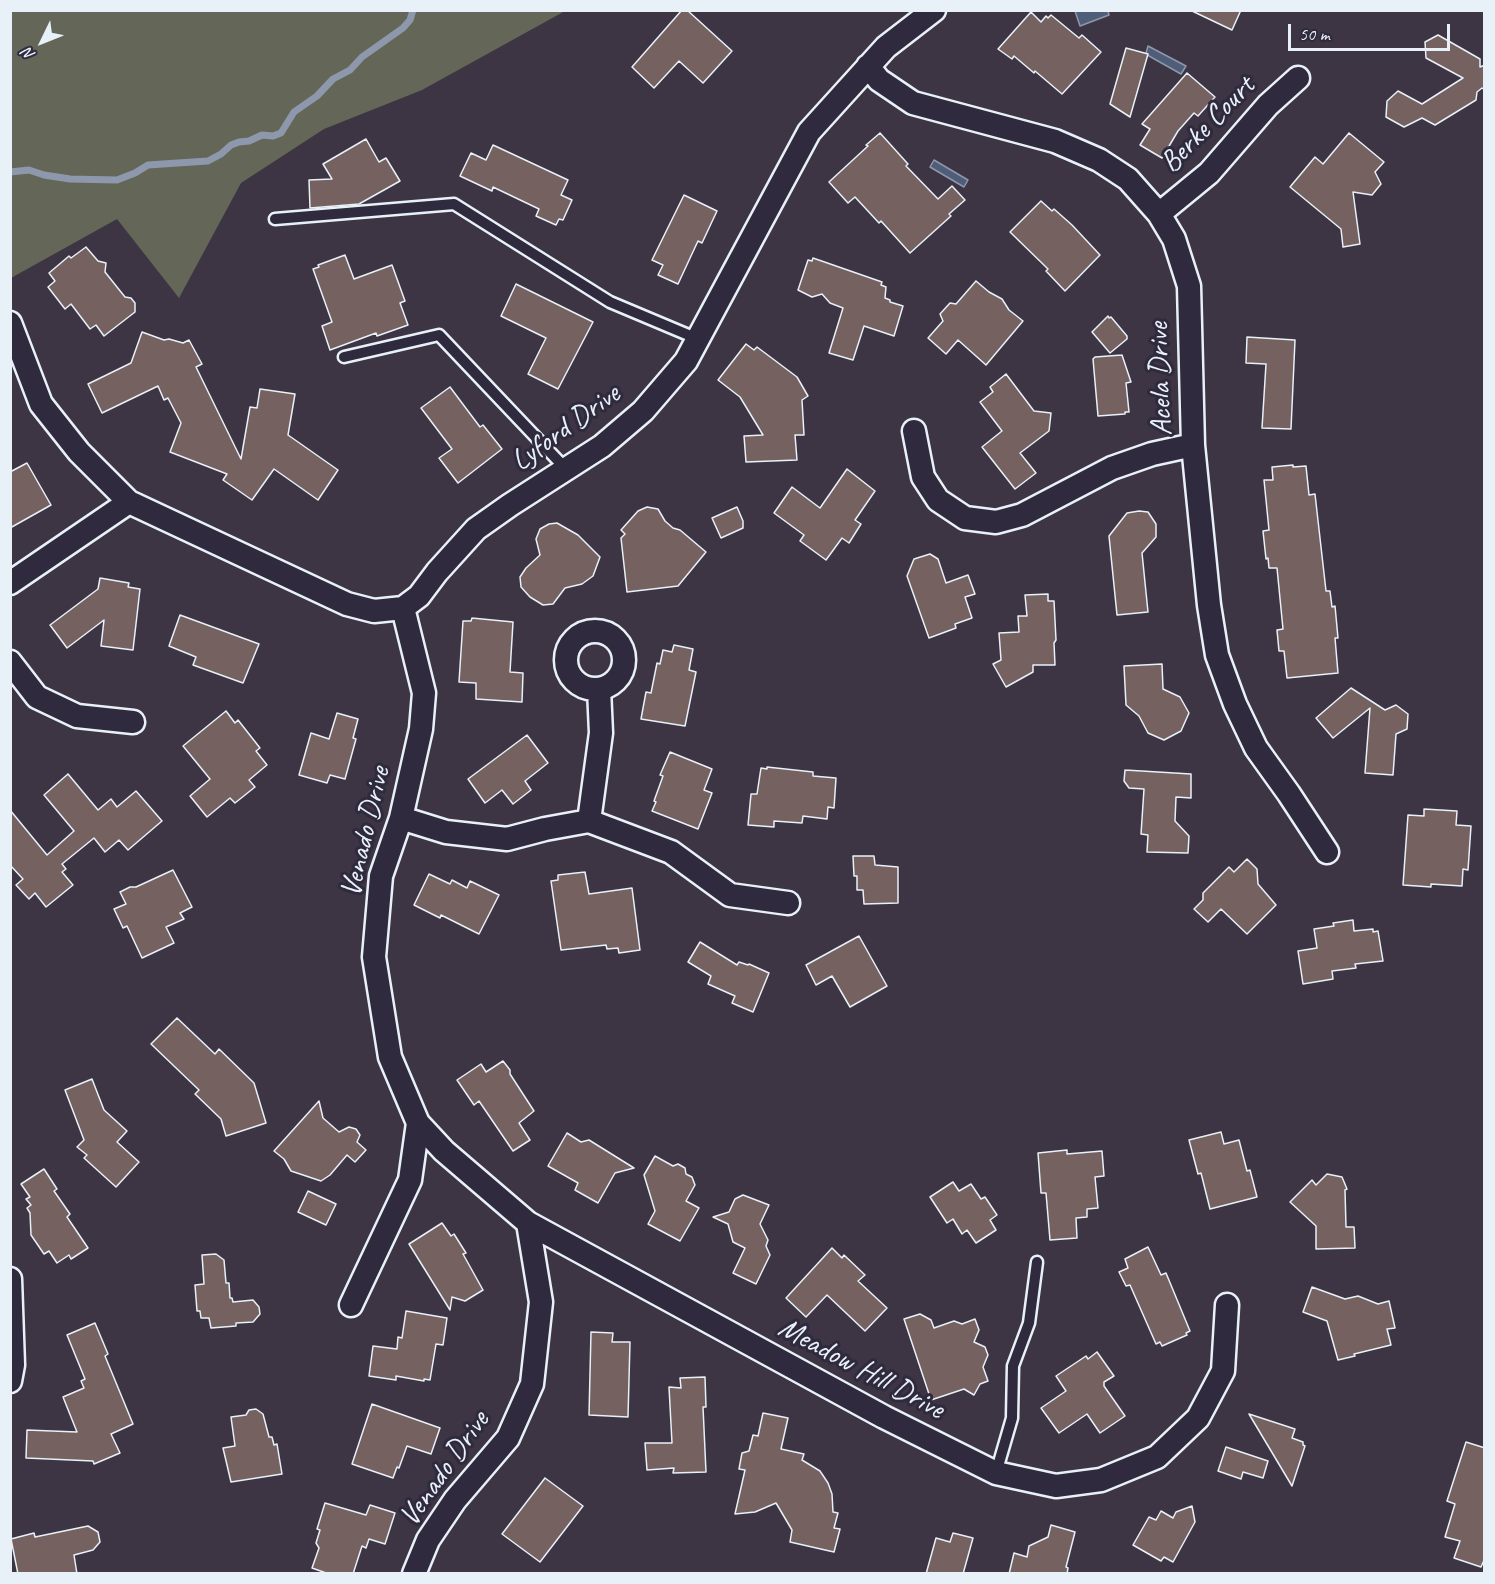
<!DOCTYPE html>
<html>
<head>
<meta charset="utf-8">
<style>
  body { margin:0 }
  #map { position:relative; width:1495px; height:1584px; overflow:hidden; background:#3d3544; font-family:Caveat,sans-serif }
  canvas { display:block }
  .frame { position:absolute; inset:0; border:12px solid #e8f1f8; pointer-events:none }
  .north { position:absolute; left:12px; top:12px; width:60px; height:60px; -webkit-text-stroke:4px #2f2a3d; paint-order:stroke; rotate:227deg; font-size:16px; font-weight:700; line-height:24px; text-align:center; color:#e8f1f8 }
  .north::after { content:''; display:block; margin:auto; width:21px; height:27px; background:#e8f1f8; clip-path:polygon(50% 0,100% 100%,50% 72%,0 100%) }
  .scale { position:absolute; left:1288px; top:24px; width:162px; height:27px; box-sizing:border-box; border:3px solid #e8f1f8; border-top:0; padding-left:8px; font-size:18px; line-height:21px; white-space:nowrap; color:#e8f1f8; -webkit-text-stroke:4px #2f2a3d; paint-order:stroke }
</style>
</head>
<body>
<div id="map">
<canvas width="1495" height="1584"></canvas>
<div class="frame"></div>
<div class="north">N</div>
<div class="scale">50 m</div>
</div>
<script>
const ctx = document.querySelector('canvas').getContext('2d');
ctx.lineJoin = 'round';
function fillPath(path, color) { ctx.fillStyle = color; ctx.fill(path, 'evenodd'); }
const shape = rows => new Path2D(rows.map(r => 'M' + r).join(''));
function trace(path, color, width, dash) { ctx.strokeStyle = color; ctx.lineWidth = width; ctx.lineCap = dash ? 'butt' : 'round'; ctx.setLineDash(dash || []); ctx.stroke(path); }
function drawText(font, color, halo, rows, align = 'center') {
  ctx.font = font + ' Caveat,sans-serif'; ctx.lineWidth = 6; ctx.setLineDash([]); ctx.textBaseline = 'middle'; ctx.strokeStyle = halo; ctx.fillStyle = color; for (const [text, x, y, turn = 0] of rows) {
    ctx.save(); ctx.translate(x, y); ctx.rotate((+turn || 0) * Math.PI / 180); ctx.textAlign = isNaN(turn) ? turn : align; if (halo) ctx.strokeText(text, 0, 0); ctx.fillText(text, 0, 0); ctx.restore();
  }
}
fillPath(shape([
  [11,10,565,10,565,11,422,90,324,129,241,183,179,298,117,219,11,278]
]), '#646658');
const water = shape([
  [1078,10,1108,11,1109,15,1080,26,1075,11,1078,10],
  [1148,46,1186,66,1181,74,1149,56,1146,53,1148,46],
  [934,160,968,180,964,187,930,167,934,160]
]);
fillPath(water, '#505d79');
trace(water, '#8d98ac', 1.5);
trace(shape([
  [10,172,29,170,44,175,70,179,117,180,135,173,148,165,208,161,221,154,231,145,239,142,249,141,262,135,273,136,281,133,294,112,317,96,333,79,350,70,362,57,403,28,410,20,413,10]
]), '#8d98ac', 7);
const building = shape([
  [682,10,687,10,732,51,703,83,679,61,654,88,632,67,682,10],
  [1190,10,1241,10,1232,30,1190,10],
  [1031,12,1041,22,1046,16,1048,18,1051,15,1079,38,1082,35,1101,52,1062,94,1035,71,1034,73,1014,56,1012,59,998,49,1031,12],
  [1438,35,1480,59,1480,67,1485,65,1485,90,1482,88,1477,92,1476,100,1435,125,1422,118,1404,127,1386,117,1387,101,1398,91,1422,104,1463,78,1426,58,1425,42,1438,35],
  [1126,48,1148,54,1130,117,1110,104,1126,48],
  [1187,73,1215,97,1198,116,1194,113,1178,131,1162,158,1140,145,1150,129,1142,124,1187,73],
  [880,133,908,164,906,166,938,199,952,186,965,200,949,214,951,216,910,253,881,221,879,223,855,197,848,203,829,182,868,146,866,145,880,133],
  [1349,133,1384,162,1375,172,1381,184,1372,195,1353,192,1360,244,1343,247,1341,229,1290,187,1315,157,1323,164,1349,133],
  [366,139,379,162,386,158,400,181,359,204,310,208,309,180,332,179,323,164,366,139],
  [493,145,568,180,561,195,572,200,563,220,559,219,556,225,536,216,539,209,493,187,492,191,460,176,471,153,486,160,493,145],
  [684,195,717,211,702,243,698,241,678,284,658,275,663,265,652,260,684,195],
  [1041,201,1052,211,1054,209,1072,225,1100,255,1065,291,1046,271,1048,269,1010,232,1041,201],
  [86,247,98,261,106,263,105,272,125,297,131,298,135,303,135,312,104,336,96,325,90,329,71,304,65,309,48,287,55,281,49,273,69,256,71,258,86,247],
  [345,255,354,279,392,265,405,301,400,303,408,325,377,336,376,333,330,350,322,326,332,322,313,269,319,267,318,265,345,255],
  [813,258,882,282,881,285,886,287,885,298,890,300,890,302,903,306,894,336,864,326,853,360,829,353,843,308,830,303,822,294,812,297,798,290,808,260,812,261,813,258],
  [976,281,989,292,1002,299,1009,310,1023,321,986,365,958,340,946,354,928,338,943,321,940,314,950,303,956,304,976,281],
  [516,284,593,322,558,389,528,374,546,338,501,316,516,284],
  [1108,316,1109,318,1111,317,1127,336,1127,339,1110,353,1092,332,1108,316],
  [142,332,164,340,169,339,183,343,189,340,202,364,196,367,241,459,250,407,257,408,260,389,295,394,288,435,338,470,318,500,274,469,252,500,223,480,227,474,170,452,181,423,168,398,164,400,158,386,102,413,88,384,131,363,142,332],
  [1247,337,1295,340,1291,429,1262,428,1266,364,1246,363,1247,337],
  [746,344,754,350,757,347,797,377,808,396,802,400,804,435,795,435,797,460,746,462,744,436,763,435,740,397,718,380,746,344],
  [1122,355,1131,382,1126,383,1129,412,1125,412,1125,414,1098,416,1093,359,1095,357,1122,355],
  [1006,374,1034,411,1051,413,1049,431,1020,453,1036,473,1015,489,982,447,1002,431,980,402,993,392,990,387,1006,374],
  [450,387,480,427,483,425,502,449,458,483,439,458,452,449,421,408,450,387],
  [27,463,51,505,10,528,10,472,27,463],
  [1293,465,1293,467,1306,466,1309,495,1315,494,1326,591,1330,591,1332,607,1335,606,1338,638,1335,638,1338,673,1287,678,1284,651,1279,651,1277,630,1283,629,1277,568,1269,568,1268,558,1266,559,1263,531,1269,530,1264,480,1273,480,1272,467,1293,465],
  [847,469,875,491,855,520,861,524,849,543,842,538,826,560,800,541,804,535,774,513,792,487,820,508,847,469],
  [647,507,658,509,665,521,673,528,680,530,706,552,678,586,627,592,621,538,625,534,621,530,638,511,647,507],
  [737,507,743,521,743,528,721,538,712,518,737,507],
  [1139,511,1148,512,1156,524,1156,537,1142,553,1148,612,1117,615,1109,536,1127,513,1139,511],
  [557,523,578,535,600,557,593,576,582,584,565,588,553,604,543,605,530,597,521,587,520,577,526,568,540,555,536,539,540,529,549,524,557,523],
  [930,554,938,559,946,583,968,575,975,594,965,597,972,618,955,624,956,628,929,638,907,576,914,559,930,554],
  [100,578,129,583,128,587,140,589,133,650,101,646,104,620,67,648,50,625,98,589,100,578],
  [1048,594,1048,601,1054,601,1056,640,1054,643,1055,665,1033,665,1033,672,1006,687,993,664,1001,660,999,633,1019,632,1018,616,1027,616,1025,595,1048,594],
  [180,615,259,644,243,683,193,665,196,657,169,646,180,615],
  [472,618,513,622,510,672,523,673,522,702,476,699,476,683,459,682,463,621,471,621,472,618],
  [674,645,693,649,689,670,696,672,685,726,641,719,646,692,651,693,657,663,660,664,663,650,672,652,674,645],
  [1162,664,1163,689,1180,697,1189,713,1181,731,1164,740,1148,733,1139,716,1126,705,1124,666,1162,664],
  [1351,688,1385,710,1396,705,1408,714,1407,729,1396,734,1393,775,1365,773,1370,708,1333,738,1316,718,1351,688],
  [226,711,235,723,238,720,260,748,256,751,267,765,249,780,255,787,235,803,230,798,207,817,190,796,210,779,183,746,226,711],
  [337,713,358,719,353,738,356,739,345,779,330,775,327,783,299,775,311,733,329,739,337,713],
  [527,735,548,763,525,781,531,790,513,804,502,790,485,803,468,779,527,735],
  [670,752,712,769,704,790,712,793,698,829,652,811,656,802,654,801,663,776,660,775,670,752],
  [767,767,813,772,813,776,836,778,834,808,828,807,827,819,803,816,802,823,774,821,774,827,748,825,751,794,757,794,761,768,767,769,767,767],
  [1125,770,1191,774,1191,798,1176,797,1175,821,1189,836,1188,853,1147,852,1148,835,1141,834,1144,789,1129,788,1124,781,1125,770],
  [68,774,98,810,111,799,117,807,136,791,162,821,128,850,119,840,105,852,94,838,62,864,66,869,62,872,73,885,46,907,35,893,29,899,16,885,23,879,10,865,10,810,47,855,74,831,44,795,68,774],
  [1424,809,1457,811,1456,825,1471,826,1468,870,1463,869,1462,886,1431,884,1431,887,1403,885,1408,815,1424,816,1424,809],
  [853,856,874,856,875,865,898,867,898,903,864,904,863,890,857,890,857,876,854,876,853,856],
  [1247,859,1257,869,1258,884,1276,905,1247,934,1221,909,1208,922,1194,909,1203,900,1203,893,1229,867,1234,872,1247,859],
  [173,870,192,907,180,913,184,919,166,927,174,943,142,958,127,926,123,928,114,909,126,904,120,892,130,887,136,887,173,870],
  [585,872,589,894,632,888,640,950,619,953,618,948,607,949,606,945,561,950,551,881,558,880,558,875,585,872],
  [429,874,450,884,452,880,467,888,470,881,499,895,479,934,441,915,440,918,414,905,429,874],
  [1353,920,1354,931,1373,929,1373,932,1378,931,1383,961,1355,964,1356,968,1332,971,1333,979,1303,984,1298,951,1317,948,1314,929,1334,926,1333,923,1353,920],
  [859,936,887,986,850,1007,832,976,816,985,806,965,859,936],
  [700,942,737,965,739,962,748,965,749,964,769,973,753,1012,732,1003,735,996,708,984,711,976,688,962,700,942],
  [177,1018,215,1054,219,1049,254,1083,266,1123,226,1136,221,1119,195,1094,199,1090,151,1044,177,1018],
  [503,1061,510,1070,510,1074,534,1111,519,1123,530,1140,513,1151,479,1101,474,1105,457,1080,481,1064,486,1072,503,1061],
  [92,1079,104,1110,127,1131,117,1142,139,1162,116,1187,84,1158,87,1155,77,1147,84,1140,65,1090,92,1079],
  [319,1101,323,1118,339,1132,349,1127,356,1129,360,1135,357,1142,366,1150,355,1162,347,1155,330,1175,321,1181,291,1171,284,1159,274,1151,319,1101],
  [1221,1132,1224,1144,1239,1140,1247,1171,1250,1170,1257,1197,1210,1209,1201,1173,1198,1174,1189,1140,1221,1132],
  [567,1133,581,1142,589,1140,634,1168,615,1173,598,1203,575,1190,578,1183,548,1166,567,1133],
  [1067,1150,1067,1154,1102,1151,1104,1176,1095,1177,1098,1208,1087,1209,1087,1217,1076,1218,1077,1238,1050,1240,1046,1193,1041,1193,1038,1153,1067,1150],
  [655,1156,673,1166,678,1164,685,1168,686,1174,692,1177,695,1185,686,1201,699,1208,680,1241,648,1224,655,1211,644,1175,655,1156],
  [44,1169,57,1189,54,1191,70,1214,67,1217,88,1248,71,1259,69,1255,57,1263,49,1251,44,1254,31,1235,30,1213,27,1208,31,1205,26,1199,30,1197,21,1184,44,1169],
  [1327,1174,1342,1177,1347,1189,1345,1190,1346,1227,1354,1227,1355,1248,1316,1249,1316,1226,1290,1202,1312,1180,1316,1185,1327,1174],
  [953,1182,959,1191,971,1184,981,1199,985,1197,997,1215,990,1220,996,1230,976,1243,967,1230,962,1234,953,1219,947,1223,930,1197,953,1182],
  [308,1191,336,1204,326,1225,298,1212,308,1191],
  [743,1195,769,1205,760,1224,768,1240,766,1246,770,1255,756,1284,733,1273,745,1248,733,1242,728,1224,713,1217,729,1212,735,1199,743,1195],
  [442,1223,451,1236,454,1234,466,1253,463,1254,483,1290,465,1301,452,1297,450,1310,409,1244,442,1223],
  [1148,1247,1161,1275,1166,1273,1190,1331,1186,1333,1187,1335,1162,1346,1160,1342,1156,1344,1130,1285,1126,1286,1119,1272,1128,1268,1125,1259,1148,1247],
  [832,1248,842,1258,844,1255,865,1275,858,1281,887,1308,865,1331,827,1295,806,1317,786,1298,832,1248],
  [216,1254,224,1260,226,1283,229,1283,230,1298,232,1298,233,1302,253,1300,259,1307,260,1314,253,1322,236,1323,236,1326,211,1328,209,1318,201,1318,200,1311,197,1311,195,1285,204,1284,202,1255,216,1254],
  [1312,1287,1345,1299,1358,1296,1378,1304,1389,1301,1395,1328,1387,1329,1391,1345,1354,1354,1355,1356,1338,1360,1327,1321,1303,1312,1312,1287],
  [406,1311,447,1318,443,1345,436,1344,430,1380,424,1379,424,1381,396,1376,396,1380,369,1376,373,1346,397,1349,398,1337,402,1338,406,1311],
  [920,1314,931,1320,934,1328,954,1321,962,1324,975,1319,979,1330,974,1342,985,1347,988,1355,983,1367,988,1381,980,1384,974,1395,964,1389,931,1400,904,1319,920,1314],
  [95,1323,108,1354,105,1356,133,1424,111,1434,120,1453,94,1464,93,1461,26,1458,27,1430,77,1432,63,1397,84,1388,81,1381,85,1379,67,1335,95,1323],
  [591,1332,613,1333,612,1342,630,1342,628,1417,589,1415,591,1332],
  [1097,1352,1114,1376,1104,1382,1104,1386,1125,1416,1100,1433,1087,1414,1059,1433,1041,1408,1066,1391,1056,1376,1086,1356,1088,1359,1097,1352],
  [705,1377,706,1407,703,1407,706,1472,673,1473,674,1468,647,1470,645,1443,672,1443,669,1387,681,1388,680,1378,705,1377],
  [372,1404,440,1428,431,1454,407,1446,399,1468,397,1467,393,1478,352,1464,372,1404],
  [256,1409,263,1414,269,1437,272,1437,274,1445,277,1444,282,1474,231,1482,223,1448,235,1446,231,1417,246,1415,249,1410,256,1409],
  [763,1413,788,1418,781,1449,804,1454,802,1460,820,1471,828,1483,832,1494,833,1512,838,1513,834,1528,840,1529,834,1552,790,1542,792,1530,776,1503,755,1512,735,1514,745,1470,739,1469,742,1453,749,1451,753,1435,758,1436,763,1413],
  [1249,1414,1295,1429,1292,1438,1303,1442,1303,1445,1305,1446,1292,1486,1249,1414],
  [1466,1442,1485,1448,1485,1558,1481,1567,1454,1558,1460,1541,1445,1537,1455,1504,1447,1501,1466,1442],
  [1226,1447,1268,1461,1263,1478,1243,1472,1241,1479,1218,1471,1226,1447],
  [545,1478,583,1506,540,1562,502,1534,545,1478],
  [325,1503,366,1515,370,1505,395,1513,385,1544,369,1539,366,1548,362,1546,353,1574,329,1574,312,1568,319,1548,316,1543,320,1530,317,1529,325,1503],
  [1192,1506,1195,1522,1173,1562,1164,1557,1161,1561,1133,1545,1149,1517,1156,1520,1161,1511,1173,1518,1176,1512,1192,1506],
  [1051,1525,1075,1532,1066,1567,1068,1568,1067,1574,1009,1574,1014,1553,1027,1557,1029,1546,1048,1537,1051,1525],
  [88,1526,98,1532,100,1542,93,1550,74,1555,77,1574,18,1574,11,1539,34,1533,35,1537,88,1526],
  [953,1533,973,1538,963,1574,926,1574,936,1538,950,1542,953,1533]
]);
fillPath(building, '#746160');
trace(building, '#e8f1f8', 1.5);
const service = shape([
  [275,219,454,204,610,302,698,339],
  [344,357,439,335,566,469],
  [996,1473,1012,1418,1013,1366,1029,1323,1037,1262]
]);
const minor = shape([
  [868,66,879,80,913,103,1055,141,1099,160,1128,179,1159,214,1174,239,1189,286,1193,445,1209,605,1217,655,1235,704,1256,748,1289,794,1327,852],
  [1159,214,1209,173,1268,105,1298,78],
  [10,323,41,404,79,452,129,502,347,604,374,611,403,608,419,596,437,572,476,529,510,505,602,446,643,411,686,361,809,132,886,47,934,10],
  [914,431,923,477,938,500,965,518,996,522,1022,515,1112,468,1152,454,1193,445],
  [10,583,129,502],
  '566 660a29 29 0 1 1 58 0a29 29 0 1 1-58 0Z',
  [10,662,37,697,77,716,133,722],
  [401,818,446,832,507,839,545,829,589,821,671,852,730,895,788,903],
  [589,821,601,733,599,689],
  [418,1123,444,1151,528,1223,884,1417,996,1473,1056,1486,1101,1480,1157,1457,1198,1418,1223,1371,1227,1305],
  [10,1279,13,1365,10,1381],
  [351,1305,410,1180,418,1123,390,1057,374,957,381,876,401,818,421,729,424,693,403,608],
  [414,1574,428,1540,455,1500,508,1438,532,1384,541,1302,528,1223]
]);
trace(service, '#e8f1f8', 15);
trace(minor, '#e8f1f8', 27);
trace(service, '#2f2a3d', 10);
trace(minor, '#2f2a3d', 22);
drawText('30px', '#e8f1f8', '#2f2a3d', [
  ["Berke Court",1208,125,-46],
  ["Acela Drive",1161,379,-92],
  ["Lyford Drive",566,428,-36],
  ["Venado Drive",366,832,-77],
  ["Meadow Hill Drive",861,1369,28],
  ["Venado Drive",445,1469,-55]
]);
</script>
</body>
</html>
